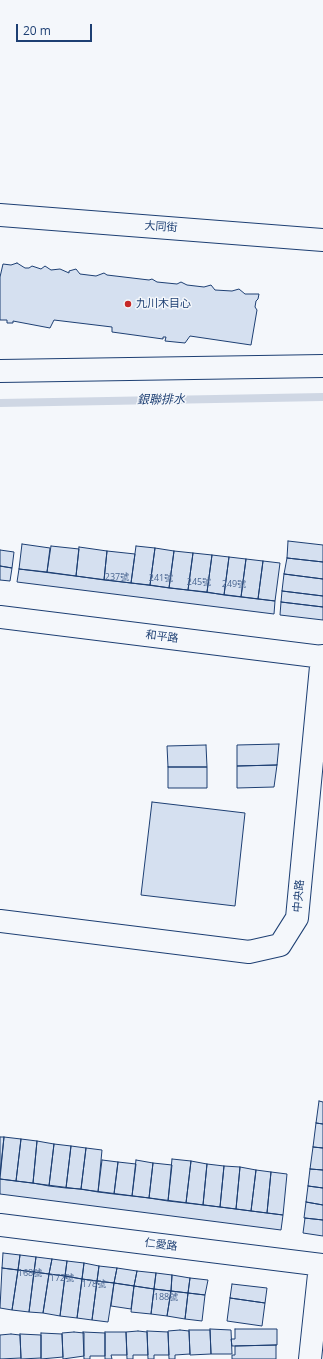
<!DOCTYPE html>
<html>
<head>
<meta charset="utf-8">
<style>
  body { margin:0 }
  #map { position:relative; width:323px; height:1359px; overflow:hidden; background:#f4f7fb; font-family:"Open Sans",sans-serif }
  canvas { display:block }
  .scale { position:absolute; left:16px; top:24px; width:76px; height:18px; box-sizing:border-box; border:2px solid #1d3f73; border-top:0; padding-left:5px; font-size:12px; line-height:14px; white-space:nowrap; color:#1d3f73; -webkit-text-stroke:3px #f4f7fb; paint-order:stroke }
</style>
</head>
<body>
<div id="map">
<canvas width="323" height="1359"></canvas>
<div class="scale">20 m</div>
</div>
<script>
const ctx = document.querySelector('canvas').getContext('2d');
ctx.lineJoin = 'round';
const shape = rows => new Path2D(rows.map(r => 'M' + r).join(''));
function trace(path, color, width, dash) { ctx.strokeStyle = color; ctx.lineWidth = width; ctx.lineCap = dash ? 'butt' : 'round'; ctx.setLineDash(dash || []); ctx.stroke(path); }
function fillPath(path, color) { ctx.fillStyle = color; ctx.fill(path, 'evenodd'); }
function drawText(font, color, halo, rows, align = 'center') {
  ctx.font = font + ' "Open Sans","Noto Sans TC",sans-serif'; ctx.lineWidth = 3; ctx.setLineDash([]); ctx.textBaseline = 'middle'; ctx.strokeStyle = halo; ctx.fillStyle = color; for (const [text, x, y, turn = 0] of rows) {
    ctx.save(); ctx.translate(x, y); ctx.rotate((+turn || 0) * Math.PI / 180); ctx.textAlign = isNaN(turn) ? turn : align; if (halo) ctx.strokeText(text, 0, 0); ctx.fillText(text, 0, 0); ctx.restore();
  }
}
trace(shape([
  [0,403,323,397]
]), '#cfd7e4', 8);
const building = shape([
  [17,263,25,268,29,268,32,266,41,269,45,266,51,270,60,269,69,273,69,271,76,269,80,274,96,276,104,273,107,275,149,280,152,279,157,282,177,284,181,282,187,285,204,287,211,285,215,290,232,291,239,289,245,294,259,294,258,299,256,301,255,307,257,310,251,345,190,336,185,343,165,341,166,337,163,337,163,339,112,332,112,327,54,320,50,328,13,321,13,323,7,323,7,320,0,320,0,277,3,264,11,265,17,263],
  [288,541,323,545,323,562,287,558,288,541],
  [22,544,50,548,47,572,19,569,22,544],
  [51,546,79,549,76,576,47,572,51,546],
  [136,546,155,548,150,585,131,583,136,546],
  [79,547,107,551,104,580,76,576,79,547],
  [155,548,174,551,169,588,150,585,155,548],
  [0,550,14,552,12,568,0,566,0,550],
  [107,551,135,554,131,583,104,580,107,551],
  [174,551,193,553,188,590,169,588,174,551],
  [193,553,212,555,207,592,188,590,193,553],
  [212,555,229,557,224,595,207,592,212,555],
  [229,557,246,559,241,597,224,595,229,557],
  [287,558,323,562,323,579,284,574,287,558],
  [246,559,263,561,258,599,241,597,246,559],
  [263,561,280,563,275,601,258,599,263,561],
  [0,566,12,568,10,581,0,580,0,566],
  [19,569,275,601,274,614,17,582,19,569],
  [284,574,323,579,323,596,282,591,284,574],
  [282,591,323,596,323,607,281,602,282,591],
  [281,602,323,607,323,620,280,615,281,602],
  [279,744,277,765,237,766,237,745,279,744],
  [206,745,207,767,168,767,167,746,206,745],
  [277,765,274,787,237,788,237,766,277,765],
  [168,767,207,767,207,788,168,788,168,767],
  [152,802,245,813,235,906,141,895,152,802],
  [319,1101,323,1102,323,1124,316,1123,319,1101],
  [316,1123,323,1124,323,1148,313,1147,316,1123],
  [0,1137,4,1137,0,1174,0,1137],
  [4,1137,21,1139,16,1181,0,1179,4,1137],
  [21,1139,37,1141,33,1183,16,1181,21,1139],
  [37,1141,54,1144,49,1186,33,1183,37,1141],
  [54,1144,71,1146,66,1188,49,1186,54,1144],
  [71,1146,86,1148,81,1189,66,1188,71,1146],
  [313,1147,323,1148,323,1170,310,1169,313,1147],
  [86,1148,102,1150,98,1192,81,1189,86,1148],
  [172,1159,191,1161,186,1203,168,1201,172,1159],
  [102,1160,118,1162,114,1194,98,1192,102,1160],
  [136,1160,153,1163,149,1198,132,1196,136,1160],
  [191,1161,207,1164,203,1205,186,1203,191,1161],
  [118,1162,136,1164,132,1196,114,1194,118,1162],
  [153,1163,172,1165,168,1201,149,1198,153,1163],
  [207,1164,224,1166,220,1207,203,1205,207,1164],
  [224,1166,240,1167,236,1209,220,1207,224,1166],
  [240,1167,256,1170,251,1211,236,1209,240,1167],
  [310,1169,323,1170,323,1188,308,1186,310,1169],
  [256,1170,271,1172,267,1213,251,1211,256,1170],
  [271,1172,287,1174,283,1215,267,1213,271,1172],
  [0,1179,283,1215,281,1230,0,1194,0,1179],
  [308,1186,323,1188,323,1205,306,1202,308,1186],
  [306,1202,323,1205,323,1220,304,1218,306,1202],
  [305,1218,323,1220,323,1236,303,1233,305,1218],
  [3,1253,20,1255,18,1270,2,1268,3,1253],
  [20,1255,36,1257,34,1272,18,1270,20,1255],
  [36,1257,52,1259,49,1274,34,1272,36,1257],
  [52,1259,67,1261,65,1276,49,1274,52,1259],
  [67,1261,84,1263,82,1279,65,1276,67,1261],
  [84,1263,99,1266,97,1281,82,1279,84,1263],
  [99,1266,117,1268,114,1283,97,1281,99,1266],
  [2,1268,18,1270,12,1310,0,1308,2,1268],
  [117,1268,137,1271,134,1286,114,1283,117,1268],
  [18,1270,34,1272,29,1312,12,1310,18,1270],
  [137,1271,156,1273,154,1289,134,1286,137,1271],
  [34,1272,49,1274,43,1313,29,1312,34,1272],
  [156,1273,172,1275,171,1291,154,1289,156,1273],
  [49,1274,65,1276,60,1316,43,1313,49,1274],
  [172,1275,190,1278,188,1293,171,1291,172,1275],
  [65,1276,82,1279,77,1318,60,1316,65,1276],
  [190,1278,208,1280,205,1295,188,1293,190,1278],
  [82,1279,97,1281,92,1320,77,1318,82,1279],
  [97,1281,114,1283,108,1322,92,1320,97,1281],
  [114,1283,134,1286,131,1309,111,1306,114,1283],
  [232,1284,267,1288,265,1303,230,1298,232,1284],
  [134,1286,154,1289,151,1314,131,1312,134,1286],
  [154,1289,171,1291,167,1316,151,1314,154,1289],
  [171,1291,188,1293,185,1319,167,1316,171,1291],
  [188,1293,205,1295,202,1321,185,1319,188,1293],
  [230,1298,265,1303,262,1326,227,1321,230,1298],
  [210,1329,231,1330,232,1354,211,1354,210,1329],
  [235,1329,277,1329,277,1345,232,1346,231,1339,235,1339,235,1329],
  [180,1330,189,1331,190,1354,175,1355,175,1359,169,1359,168,1331,180,1330],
  [189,1330,210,1330,211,1354,190,1355,189,1330],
  [138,1331,147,1332,148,1355,133,1355,133,1359,127,1359,126,1332,138,1331],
  [147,1331,168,1332,169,1355,154,1355,154,1359,148,1359,147,1331],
  [74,1332,84,1333,84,1356,63,1359,62,1333,74,1332],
  [83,1332,105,1333,105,1356,90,1356,90,1359,84,1359,83,1332],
  [105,1332,126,1332,127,1355,111,1355,112,1359,105,1359,105,1332],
  [41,1333,62,1334,63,1357,41,1359,41,1333],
  [11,1334,20,1335,21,1358,0,1359,0,1335,11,1334],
  [20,1334,41,1335,41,1358,21,1359,20,1334],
  [276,1345,276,1359,232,1359,232,1355,235,1355,235,1346,276,1345]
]);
fillPath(building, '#d5e0f0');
trace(building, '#1d3f73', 1);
const street = shape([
  [0,215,323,240],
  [0,371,323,366],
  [0,617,323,657],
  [0,921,249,952,280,945,297,918,322,656],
  [0,1225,323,1265],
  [310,1359,320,1265]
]);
trace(street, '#1d3f73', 24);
trace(street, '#f4f7fb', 22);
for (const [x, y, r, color] of [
  [128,304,4,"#c62828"]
]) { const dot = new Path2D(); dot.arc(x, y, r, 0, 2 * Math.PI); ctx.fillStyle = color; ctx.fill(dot); trace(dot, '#f4f7fb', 1.5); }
drawText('9px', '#4b6792', null, [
  ["237號",117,577],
  ["241號",161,578],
  ["245號",199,582],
  ["249號",234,584],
  ["168號",30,1273],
  ["172號",62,1278],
  ["178號",94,1284],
  ["188號",166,1297]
]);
drawText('11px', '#1d3f73', '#f4f7fb', [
  ["大同街",161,227,4],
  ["和平路",162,637,7],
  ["中央路",299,896,-85],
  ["仁愛路",161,1245,7]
]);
drawText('11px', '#1d3f73', '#f4f7fb', [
  ["九川木目心",136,304]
], 'left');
drawText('italic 12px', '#1d3f73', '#f4f7fb', [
  ["銀聯排水",161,400,-1]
]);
</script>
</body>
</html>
